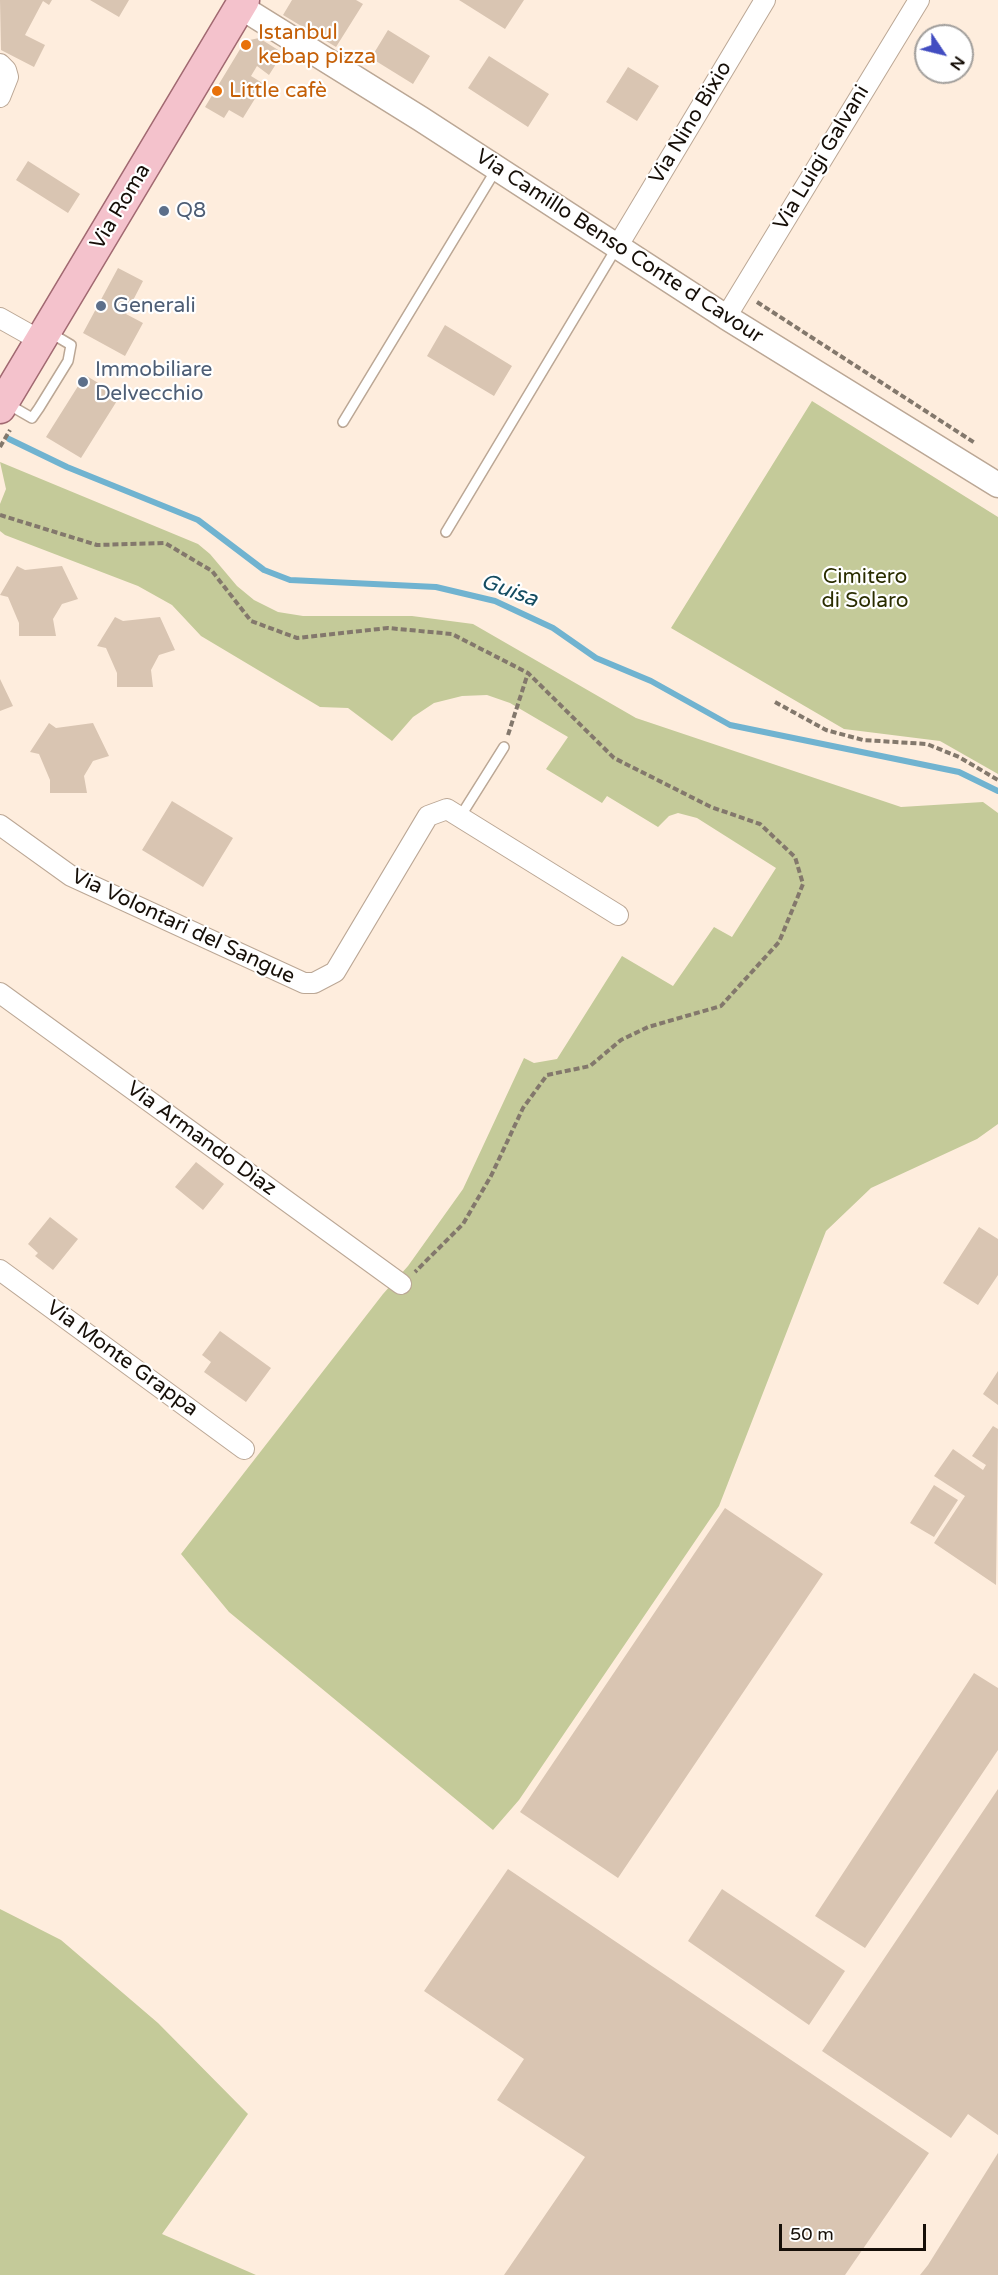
<!DOCTYPE html>
<html>
<head>
<meta charset="utf-8">
<style>
  body { margin:0 }
  #map { position:relative; width:998px; height:2275px; overflow:hidden; background:#feeddd; font-family:"Varela Round",sans-serif }
  canvas { display:block }
  .north { position:absolute; left:914px; top:24px; width:60px; height:60px; box-sizing:border-box; background:#fff; border:2px solid #a29f9c; border-radius:50%; rotate:125deg; font-size:16px; font-weight:700; line-height:24px; text-align:center; color:#160f08 }
  .north::after { content:''; display:block; margin:auto; width:21px; height:27px; background:#424dc1; clip-path:polygon(50% 0,100% 100%,50% 72%,0 100%) }
  .scale { position:absolute; left:779px; top:2224px; width:147px; height:27px; box-sizing:border-box; border:3px solid #160f08; border-top:0; padding-left:8px; font-size:18px; line-height:21px; white-space:nowrap; color:#160f08; -webkit-text-stroke:4px #fff; paint-order:stroke }
</style>
</head>
<body>
<div id="map">
<canvas width="998" height="2275"></canvas>
<div class="north">N</div>
<div class="scale">50 m</div>
</div>
<script>
const ctx = document.querySelector('canvas').getContext('2d');
ctx.lineJoin = 'round';
function fillPath(path, color) { ctx.fillStyle = color; ctx.fill(path, 'evenodd'); }
const shape = rows => new Path2D(rows.map(r => 'M' + r).join(''));
function trace(path, color, width, dash) { ctx.strokeStyle = color; ctx.lineWidth = width; ctx.lineCap = dash ? 'butt' : 'round'; ctx.setLineDash(dash || []); ctx.stroke(path); }
function drawText(font, color, halo, rows, align = 'center') {
  ctx.font = font + ' "Varela Round",sans-serif'; ctx.lineWidth = 4.5; ctx.setLineDash([]); ctx.textBaseline = 'middle'; ctx.strokeStyle = halo; ctx.fillStyle = color; for (const [text, x, y, turn = 0] of rows) {
    ctx.save(); ctx.translate(x, y); ctx.rotate((+turn || 0) * Math.PI / 180); ctx.textAlign = isNaN(turn) ? turn : align; if (halo) ctx.strokeText(text, 0, 0); ctx.fillText(text, 0, 0); ctx.restore();
  }
}
fillPath(shape([
  [812,401,998,517,998,774,940,741,844,729,671,628],
  [0,462,198,544,210,554,237,586,254,600,278,612,303,616,412,616,473,624,636,718,901,807,983,802,998,813,998,1124,977,1139,871,1188,826,1231,719,1506,519,1800,493,1830,229,1612,181,1554,383,1294,408,1266,463,1189,524,1058,534,1063,557,1059,622,956,673,986,714,927,732,937,776,868,697,818,678,813,669,816,658,827,607,796,602,803,546,769,568,737,510,703,487,695,462,696,434,703,413,717,392,741,348,708,320,707,201,636,172,605,138,586,5,535,0,531,0,504,6,489],
  [0,1909,61,1940,158,2023,248,2114,162,2234,256,2275,0,2275]
]), '#c4ca99');
trace(shape([
  [9,439,67,467,198,520,264,570,290,580,436,587,495,601,553,628,596,658,651,681,730,725,959,772,998,791]
]), '#70b3d0', 6);
fillPath(shape([
  [0,0,52,0,49,5,43,1,25,35,45,45,34,67,1,50],
  [90,0,129,0,119,17],
  [292,0,356,0,363,4,336,47,283,15],
  [459,0,524,0,505,29],
  [388,30,430,56,413,84,371,58],
  [259,38,283,53,269,75,257,66,251,76,264,84,243,118,229,110,224,118,205,107,245,41],
  [489,56,549,94,528,127,468,88],
  [628,67,659,86,637,121,606,102],
  [28,161,80,194,68,213,16,180],
  [118,268,143,281,126,314,143,323,125,356,83,333],
  [445,325,512,366,494,396,427,356],
  [85,375,120,396,81,458,46,437],
  [17,566,25,570,62,566,78,599,62,604,53,619,56,636,19,636,19,623,8,597,0,595],
  [115,617,123,621,160,617,175,650,159,655,151,670,153,687,117,687,117,673,106,648,97,646],
  [0,679,13,706,0,711],
  [49,723,56,728,93,723,109,756,93,761,84,776,87,793,50,793,50,780,39,754,30,752],
  [172,801,233,838,203,887,142,850],
  [196,1162,224,1184,203,1210,175,1187],
  [50,1217,78,1239,53,1270,35,1256,38,1253,28,1244],
  [979,1227,998,1239,998,1275,978,1305,943,1283],
  [220,1331,271,1368,246,1402,204,1372,211,1362,202,1355],
  [998,1371,998,1405,983,1394],
  [993,1426,998,1429,996,1585,934,1543,965,1496,934,1476,953,1449,983,1470,986,1465,972,1456],
  [934,1485,958,1500,934,1537,910,1523],
  [725,1508,823,1574,618,1878,520,1812],
  [974,1673,998,1688,998,1750,865,1948,815,1916],
  [998,1789,998,2135,968,2114,951,2138,822,2051],
  [508,1869,929,2153,845,2275,504,2275,585,2157,497,2100,524,2059,424,1991],
  [722,1889,845,1971,809,2025,688,1941],
  [998,2153,998,2275,920,2275,928,2265]
]), '#d9c5b2');
const service = shape([
  [6,403,32,418,39,408,68,361,71,345,49,332],
  [343,422,497,168],
  [446,532,617,247],
  [460,817,504,747]
]);
const minor = shape([
  [0,64,6,70,8,77,0,97],
  [617,247,765,0],
  [726,317,919,0],
  [0,318,41,341],
  [0,825,71,876,304,983,314,983,335,972,428,816,447,809,618,915],
  [0,993,401,1284],
  [0,1270,244,1449]
]);
const tertiary = shape([
  [241,7,421,119,726,317,998,485]
]);
const primary = shape([
  [0,408,244,0]
]);
trace(service, '#bba795', 12);
trace(minor, '#bba795', 22);
trace(tertiary, '#bba795', 27);
trace(primary, '#a16971', 33);
trace(shape([
  [757,302,975,443],
  [0,447,10,430],
  [0,515,97,545,165,543,212,571,251,621,297,638,388,628,452,634,528,673,614,758,711,807,760,824,795,857,803,884,779,942,721,1006,648,1027,621,1040,590,1066,547,1075,523,1108,491,1176,463,1224,415,1272],
  [775,702,826,730,863,740,927,744,959,757,998,780],
  [508,735,528,673]
]), '#83786c', 4, [6, 3]);
trace(service, '#fff', 9);
trace(minor, '#fff', 20);
trace(tertiary, '#fff', 24);
trace(primary, '#f4c2cc', 30);
for (const [x, y, r, color] of [
  [246,45,6,"#e8710a"],
  [217,91,6,"#e8710a"],
  [164,211,6,"#5c6f8a"],
  [101,306,6,"#5c6f8a"],
  [83,382,6,"#5c6f8a"]
]) { const dot = new Path2D(); dot.arc(x, y, r, 0, 2 * Math.PI); ctx.fillStyle = color; ctx.fill(dot); trace(dot, '#fff', 2); }
drawText('21px', '#c56008', '#fff', [
  ["Istanbul",258,33],
  ["kebap pizza",258,57],
  ["Little cafè",229,91]
], 'left');
drawText('21px', '#160f08', '#fff', [
  ["Via Nino Bixio",691,123,-59],
  ["Via Luigi Galvani",822,158,-59],
  ["Via Roma",121,207,-59],
  ["Via Camillo Benso Conte d Cavour",619,247,33],
  ["Via Volontari del Sangue",183,927,25],
  ["Via Armando Diaz",201,1139,36],
  ["Via Monte Grappa",122,1359,36]
]);
drawText('21px', '#4e5e75', '#fff', [
  ["Q8",176,211],
  ["Generali",113,306],
  ["Immobiliare",95,370],
  ["Delvecchio",95,394]
], 'left');
drawText('21px', '#2a2d00', '#fff', [
  ["Cimitero",865,577],
  ["di Solaro",865,601]
]);
drawText('italic 22px', '#144c61', '#fff', [
  ["Guisa",509,591,20]
]);
</script>
</body>
</html>
